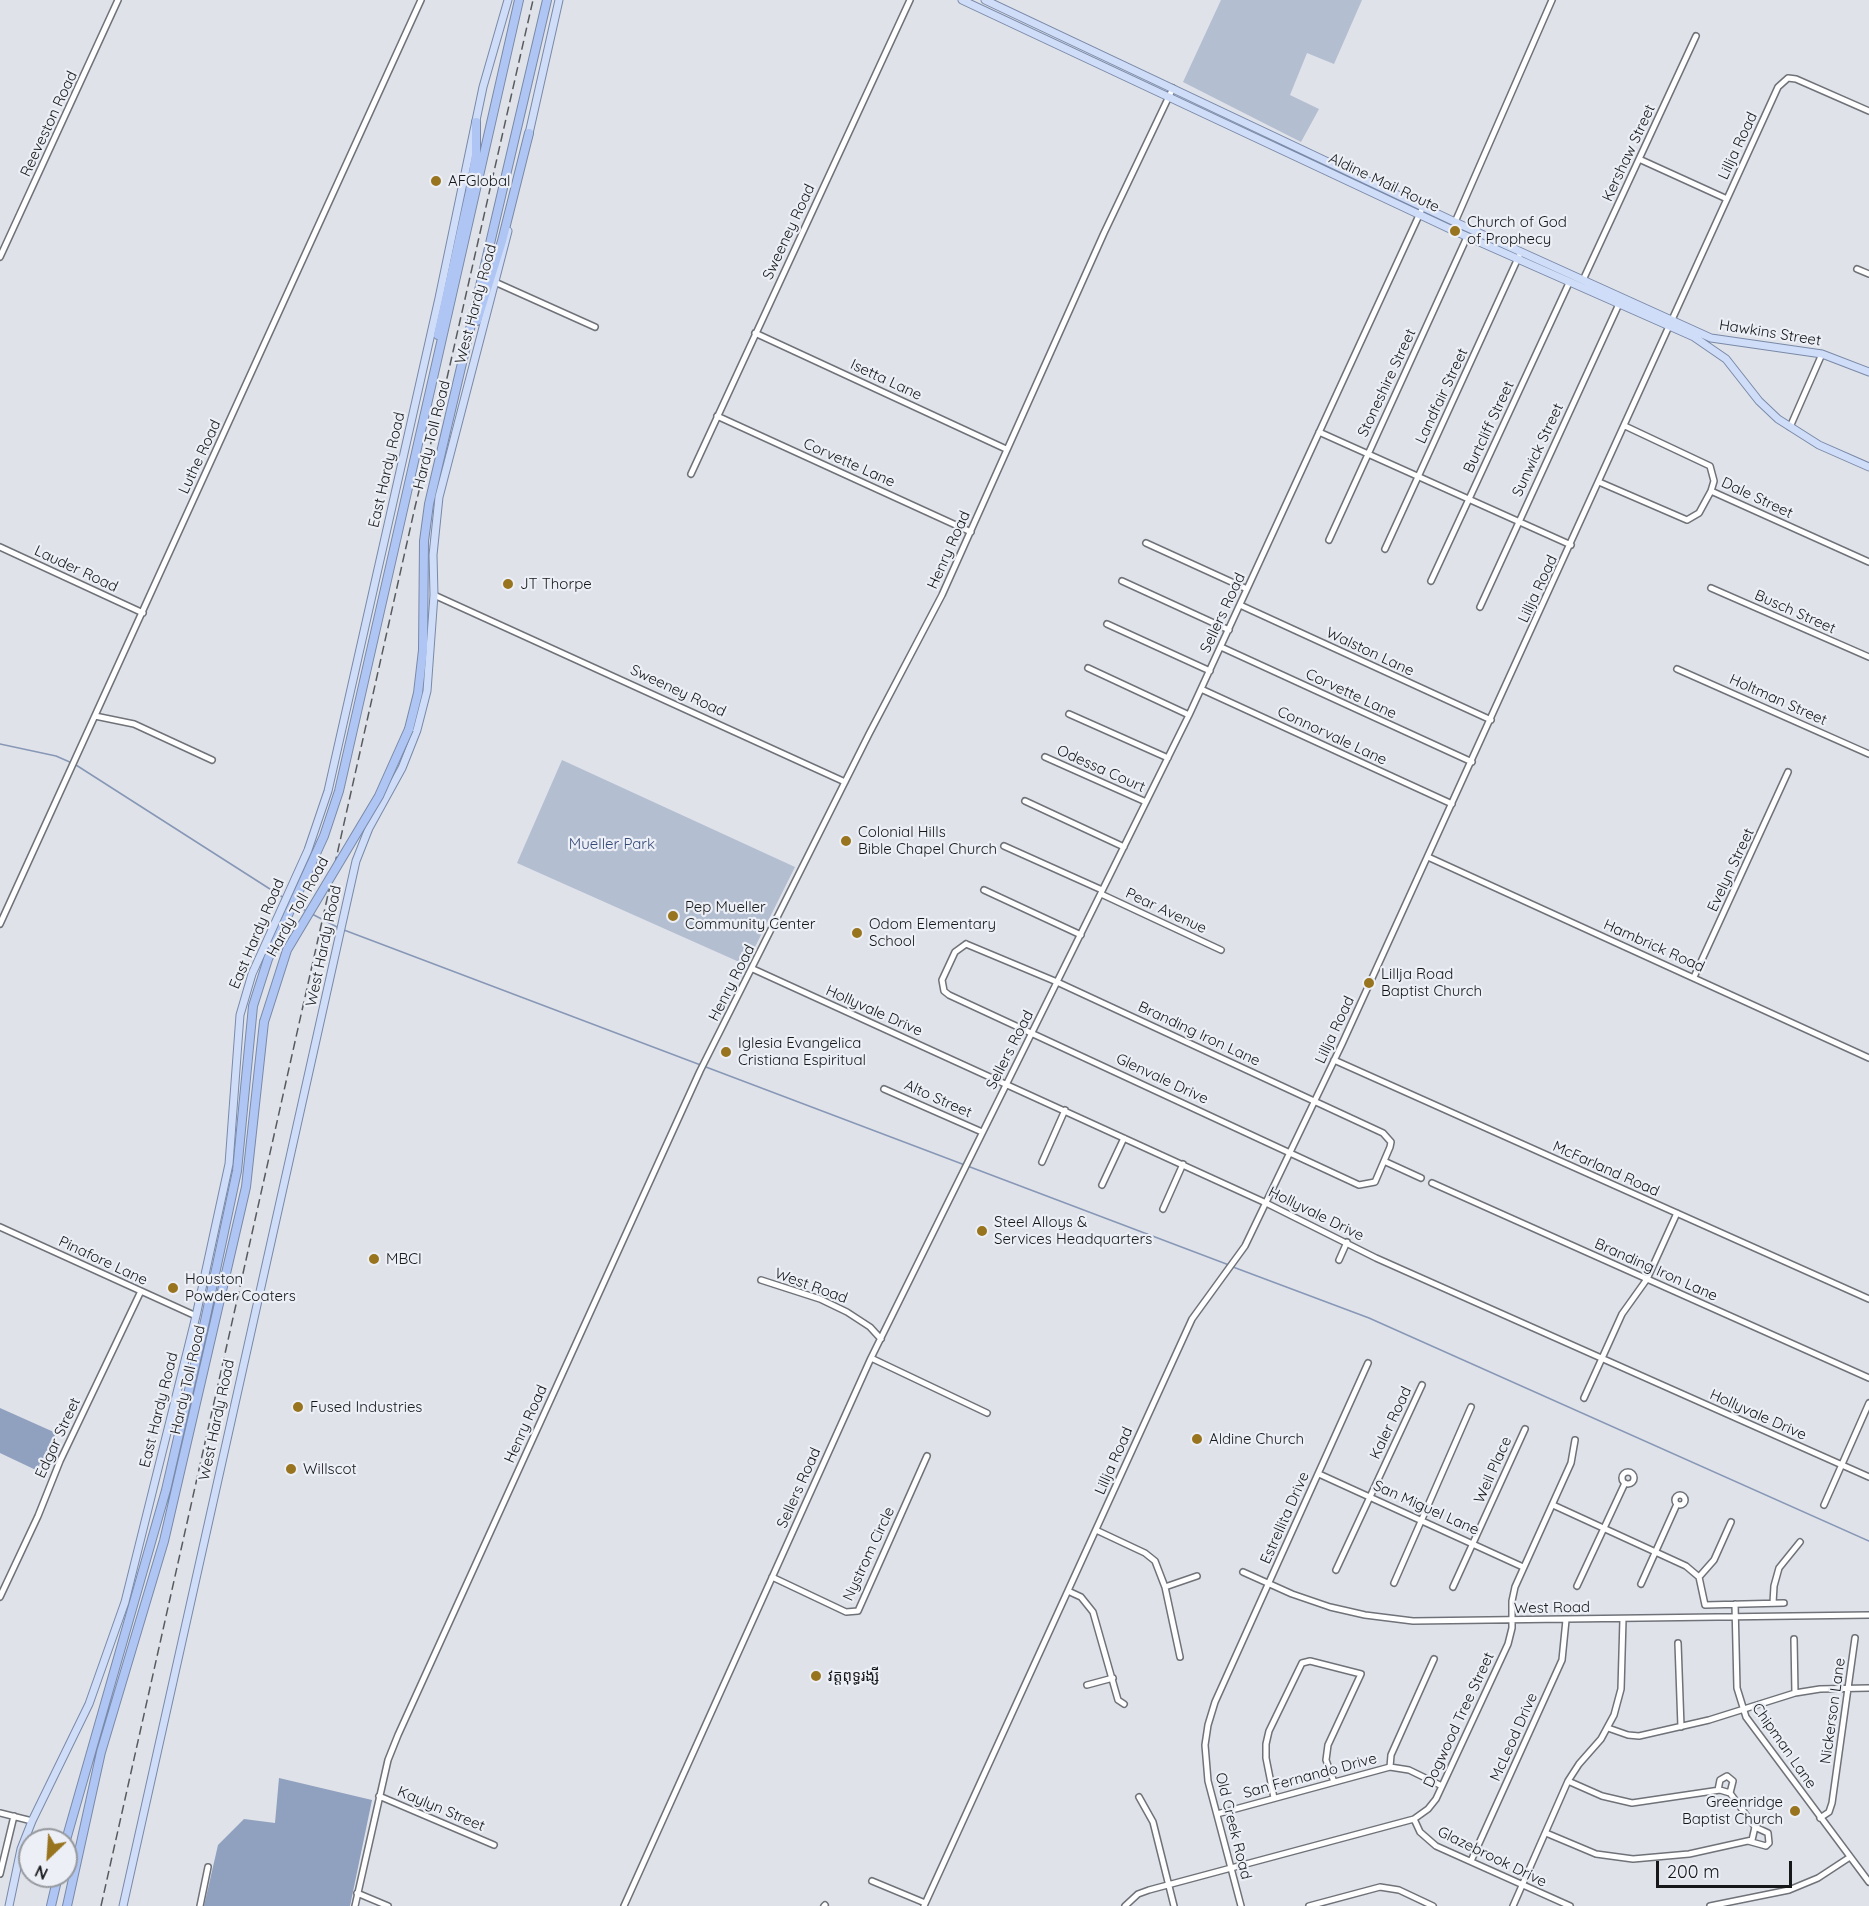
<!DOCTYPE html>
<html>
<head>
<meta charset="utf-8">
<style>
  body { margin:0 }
  #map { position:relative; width:1869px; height:1906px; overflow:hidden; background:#dfe2e9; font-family:Quicksand,sans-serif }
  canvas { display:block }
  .north { position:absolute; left:18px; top:1828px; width:60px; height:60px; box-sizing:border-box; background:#eceff6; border:2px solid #96999e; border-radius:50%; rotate:205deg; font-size:16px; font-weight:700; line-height:24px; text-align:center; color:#151719 }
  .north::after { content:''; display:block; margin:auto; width:21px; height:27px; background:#99741f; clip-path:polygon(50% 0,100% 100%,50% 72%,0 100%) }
  .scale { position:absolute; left:1656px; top:1861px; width:136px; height:27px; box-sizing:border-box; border:3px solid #151719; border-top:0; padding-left:8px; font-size:18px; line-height:21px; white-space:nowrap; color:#151719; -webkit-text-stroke:4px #eceff6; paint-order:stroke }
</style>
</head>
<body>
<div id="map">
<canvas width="1869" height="1906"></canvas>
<div class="north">N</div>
<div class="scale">200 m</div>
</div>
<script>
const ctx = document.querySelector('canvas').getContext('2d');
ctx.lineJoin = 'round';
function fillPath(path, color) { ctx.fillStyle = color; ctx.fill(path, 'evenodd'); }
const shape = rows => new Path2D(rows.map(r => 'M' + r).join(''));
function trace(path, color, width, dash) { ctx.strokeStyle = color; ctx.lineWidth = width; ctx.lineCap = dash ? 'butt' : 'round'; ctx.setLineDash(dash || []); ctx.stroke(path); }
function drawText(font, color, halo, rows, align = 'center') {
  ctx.font = font + ' Quicksand,"Noto Sans Khmer",sans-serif'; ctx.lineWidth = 4.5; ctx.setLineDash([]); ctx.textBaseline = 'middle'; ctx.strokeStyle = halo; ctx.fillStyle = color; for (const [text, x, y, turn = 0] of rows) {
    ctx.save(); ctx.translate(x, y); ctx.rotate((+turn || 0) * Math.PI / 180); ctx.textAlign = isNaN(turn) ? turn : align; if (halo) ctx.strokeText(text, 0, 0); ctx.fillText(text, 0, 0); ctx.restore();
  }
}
fillPath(shape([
  [1221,0,1362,0,1334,64,1307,53,1290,95,1319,109,1301,142,1183,82],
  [562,760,795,867,746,965,517,863]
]), '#b3bed1');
fillPath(shape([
  [0,1408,56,1433,38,1471,0,1453],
  [279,1778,372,1800,350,1906,204,1906,218,1845,244,1819,275,1823]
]), '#90a0bf');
trace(shape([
  [0,744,56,756,72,763],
  [76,765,284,898],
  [296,905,308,912],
  [312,914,337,927],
  [344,930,1229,1265],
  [1233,1267,1369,1318,1869,1541]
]), '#8797b6', 1.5);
const minor = shape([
  [1639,159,1727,199],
  [1455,222,1552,0],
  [0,257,118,0],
  [1857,269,1869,274],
  [1583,280,1696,36],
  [497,283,595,327],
  [755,333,1006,449],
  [717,416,971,532],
  [1790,427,1822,354],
  [1319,432,1571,545],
  [691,474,910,0],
  [1599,482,1687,520,1699,513,1711,491,1714,481,1710,466,1625,426],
  [1711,491,1869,562],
  [1329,540,1467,237],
  [1146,543,1247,589],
  [0,547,143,613],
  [1385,549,1519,256],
  [1122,581,1229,630],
  [1431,581,1569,283],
  [1711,588,1869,657],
  [434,595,845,782],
  [1240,605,1491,720],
  [1480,607,1619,304],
  [1107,624,1210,671],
  [1221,647,1472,762],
  [1088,668,1189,715],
  [1677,669,1869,754],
  [1201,689,1452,804],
  [1069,714,1168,758],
  [95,716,134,724,212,760],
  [1045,757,1146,802],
  [1025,801,1124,847],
  [1004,846,1102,890],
  [1428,857,1869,1058],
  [984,890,1081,935],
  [1101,894,1221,950],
  [0,924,421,0],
  [966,944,1057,982,1383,1133,1391,1142,1390,1147,1375,1182,1359,1185,949,995,944,991,942,980,955,952,966,944],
  [753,969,1266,1203,1376,1258,1869,1477],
  [1694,977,1788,772],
  [1334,1060,1869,1299],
  [884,1089,982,1132],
  [1042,1162,1065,1110],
  [1386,1162,1421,1178],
  [1432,1183,1869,1378],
  [1102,1185,1124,1138],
  [1163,1209,1183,1164],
  [0,1227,196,1316],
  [1339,1260,1347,1242],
  [761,1280,820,1299,847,1312,870,1327,881,1339],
  [871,1358,987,1413],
  [1584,1398,1622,1314,1647,1279,1677,1213],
  '1622 1478a6 6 0 1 1 12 0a6 6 0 1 1-12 0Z',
  [1319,1474,1523,1567],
  '1675 1500a5 5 0 1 1 10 0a5 5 0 1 1-10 0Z',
  [1553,1505,1686,1566,1699,1577,1705,1605,1784,1603],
  [1824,1505,1869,1403],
  [1096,1530,1145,1553,1155,1561,1165,1587,1180,1657],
  [1336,1570,1422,1385],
  [1243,1572,1292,1594,1330,1607,1365,1615,1413,1621,1869,1615],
  [772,1577,846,1612,858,1611,927,1456],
  [1699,1577,1714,1560,1731,1522],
  [1394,1583,1471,1407],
  [1641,1584,1677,1504],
  [1577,1586,1625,1483],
  [1165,1587,1197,1576],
  [1453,1587,1525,1429],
  [1068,1591,1081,1597,1093,1612,1118,1700,1124,1704],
  [0,1597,38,1516,60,1461,141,1291],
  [1773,1603,1774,1586,1779,1568,1800,1542],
  [1735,1604,1737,1688,1746,1717,1869,1882],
  [1794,1639,1795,1693],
  [1678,1643,1681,1727],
  [1087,1685,1113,1678],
  [1608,1728,1628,1735,1639,1736,1709,1720,1795,1693,1820,1689,1869,1688],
  [1390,1767,1391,1755,1434,1659],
  [1718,1790,1720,1780,1727,1776,1733,1781,1730,1793],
  [379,1796,494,1845],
  [1139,1797,1153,1822,1174,1906],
  [1274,1798,1266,1758,1266,1744,1269,1731,1302,1663,1310,1661,1361,1674,1328,1745,1326,1760,1334,1782],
  [0,1813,32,1821],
  [1217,1814,1390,1767,1409,1770,1442,1786],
  [1820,1818,1829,1812,1832,1803,1855,1638],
  [1414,1819,1420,1832,1436,1846,1570,1906],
  [1546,1833,1596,1854,1633,1859,1689,1854,1752,1840,1755,1827,1730,1793,1720,1790,1632,1803,1602,1796,1568,1781],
  [1748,1841,1766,1846,1769,1843,1768,1833,1755,1827],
  [1471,1861,1562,1660,1566,1620],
  [0,1874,14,1816],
  [872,1881,925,1903],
  [357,1893,388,1906],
  [200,1906,208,1867],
  [355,1906,388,1760,398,1735,700,1071,869,734,942,595,1104,233,1173,88],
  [624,1906,871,1358,1189,715,1421,211],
  [824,1906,825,1905],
  [924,1906,1192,1319,1245,1246,1342,1044,1778,87,1788,78,1796,79,1869,111],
  [1125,1906,1138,1894,1149,1890,1414,1819,1428,1809,1436,1799,1508,1644,1512,1628,1512,1601,1515,1587,1571,1463,1575,1440],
  [1241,1906,1208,1781,1205,1745,1208,1725,1215,1702,1368,1363],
  [1309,1906,1380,1887,1399,1890,1433,1906],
  [1513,1906,1568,1781,1579,1764,1601,1739,1614,1715,1621,1689,1623,1619],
  [1710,1906,1789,1890,1818,1878,1850,1857]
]);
const major = shape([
  [962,0,1450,229,1694,337,1726,359,1759,401,1778,419,1819,445,1869,467],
  [985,0,1455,222,1711,338,1822,354,1869,372],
  [528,138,559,0],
  [9,1906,21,1849,32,1821,89,1704,125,1602,196,1316,229,1164,240,1015,252,974,308,850,328,791,439,298,483,87,508,0],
  [123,1906,356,861,369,828,402,768,417,730,427,691,434,595,433,555,439,497,508,231]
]);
const highway = shape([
  [477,321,502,241,529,133],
  [438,335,470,191,476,155,476,122],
  [409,729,418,693,423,650,424,541,429,504,547,0],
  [66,1840,166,1490,205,1321,237,1171,253,1006,268,959,324,836,339,791,519,0],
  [51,1906,58,1876],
  [67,1906,101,1752,164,1541,246,1187,264,1022]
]);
trace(minor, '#6f7278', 8);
trace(major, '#7989a7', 9);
trace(highway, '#7989a7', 10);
trace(minor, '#fff', 5);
trace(major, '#cfddf8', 7);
trace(highway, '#afc6f4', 8);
trace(shape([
  [101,1906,415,507,447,378,533,0]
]), '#585b5e', 1.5, [9, 4.5]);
const highwayBridge = shape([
  [264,1022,287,950,379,796,409,729]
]);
trace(highwayBridge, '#7989a7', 10, []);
trace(highwayBridge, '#afc6f4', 8);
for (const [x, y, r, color] of [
  [436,181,6,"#99741f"],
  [1455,231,6,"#99741f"],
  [508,584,6,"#99741f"],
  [846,841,6,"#99741f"],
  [673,916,6,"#99741f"],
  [857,933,6,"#99741f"],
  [1369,983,6,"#99741f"],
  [726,1052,6,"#99741f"],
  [982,1231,6,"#99741f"],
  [374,1259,6,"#99741f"],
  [173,1288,6,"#99741f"],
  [298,1407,6,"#99741f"],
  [1197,1439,6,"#99741f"],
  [291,1469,6,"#99741f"],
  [816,1676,6,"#99741f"],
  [1795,1811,6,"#99741f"]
]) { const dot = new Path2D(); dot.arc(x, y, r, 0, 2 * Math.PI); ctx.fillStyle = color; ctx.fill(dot); trace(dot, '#eceff6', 2); }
drawText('15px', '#151719', '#eceff6', [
  ["Reeveston Road",49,124,-65],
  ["Lillja Road",1738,146,-65],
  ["Kershaw Street",1629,153,-65],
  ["Aldine Mail Route",1384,183,25],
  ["Sweeney Road",789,232,-65],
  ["West Hardy Road",476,304,-75],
  ["Hawkins Street",1770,333,9],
  ["Isetta Lane",886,380,25],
  ["Stoneshire Street",1387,383,-65],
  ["Landfair Street",1442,396,-65],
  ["Burtcliff Street",1489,427,-65],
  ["Hardy Toll Road",432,435,-76],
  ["Sunwick Street",1538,450,-65],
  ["Luthe Road",200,457,-65],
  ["Corvette Lane",849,463,24],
  ["East Hardy Road",387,470,-77],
  ["Dale Street",1757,498,25],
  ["Henry Road",949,550,-66],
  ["Lauder Road",76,569,25],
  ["Lillja Road",1538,589,-65],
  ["Busch Street",1795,612,24],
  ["Sellers Road",1223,613,-65],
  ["Walston Lane",1370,652,25],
  ["Sweeney Road",678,691,25],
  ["Corvette Lane",1351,694,25],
  ["Holtman Street",1778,700,24],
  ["Connorvale Lane",1332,736,25],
  ["Odessa Court",1101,769,24],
  ["Evelyn Street",1731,870,-65],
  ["Hardy Toll Road",298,907,-61],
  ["Pear Avenue",1166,911,25],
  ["East Hardy Road",257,934,-67],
  ["West Hardy Road",324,946,-78],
  ["Hambrick Road",1654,946,24],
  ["Henry Road",732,983,-63],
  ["Hollyvale Drive",874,1011,24],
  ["Lillja Road",1335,1030,-65],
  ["Branding Iron Lane",1199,1034,25],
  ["Sellers Road",1010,1050,-63],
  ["Glenvale Drive",1162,1079,25],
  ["Alto Street",938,1099,24],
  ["McFarland Road",1606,1169,24],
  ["Hollyvale Drive",1316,1214,26],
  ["Pinafore Lane",103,1261,25],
  ["Branding Iron Lane",1656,1270,24],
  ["West Road",811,1286,20],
  ["Hardy Toll Road",188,1380,-77],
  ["East Hardy Road",159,1410,-76],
  ["Hollyvale Drive",1758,1415,24],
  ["West Hardy Road",217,1420,-78],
  ["Kaler Road",1391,1423,-65],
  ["Henry Road",526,1424,-66],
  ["Edgar Street",58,1438,-65],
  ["Lillja Road",1114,1461,-66],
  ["Weil Place",1493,1470,-66],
  ["Sellers Road",799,1488,-66],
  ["San Miguel Lane",1426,1508,24],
  ["Estrellita Drive",1285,1518,-66],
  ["Nystrom Circle",869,1554,-65],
  ["West Road",1552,1608,-1],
  ["Nickerson Lane",1833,1711,-82],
  ["Dogwood Tree Street",1459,1720,-65],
  ["McLeod Drive",1514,1737,-66],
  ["Chipman Lane",1784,1746,55],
  ["San Fernando Drive",1310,1776,-15],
  ["Kaylyn Street",441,1809,23],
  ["Old Creek Road",1233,1826,76],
  ["Glazebrook Drive",1492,1857,26]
]);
drawText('15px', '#151719', '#eceff6', [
  ["AFGlobal",448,181],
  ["Church of God",1467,222],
  ["of Prophecy",1467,239],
  ["JT Thorpe",520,584],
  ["Colonial Hills",858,832],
  ["Bible Chapel Church",858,849],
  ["Pep Mueller",685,907],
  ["Community Center",685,924],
  ["Odom Elementary",869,924],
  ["School",869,941],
  ["Lillja Road",1381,974],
  ["Baptist Church",1381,991],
  ["Iglesia Evangelica",738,1043],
  ["Cristiana Espiritual",738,1060],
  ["Steel Alloys &",994,1222],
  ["Services Headquarters",994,1239],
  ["MBCI",386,1259],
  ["Houston",185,1279],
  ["Powder Coaters",185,1296],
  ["Fused Industries",310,1407],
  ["Aldine Church",1209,1439],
  ["Willscot",303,1469],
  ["វត្តពុទ្ធរង្សី",828,1676],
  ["Greenridge",1783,1802,"right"],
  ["Baptist Church",1783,1819,"right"]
], 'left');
drawText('15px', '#354b77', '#eceff6', [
  ["Mueller Park",612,844]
]);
</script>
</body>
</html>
